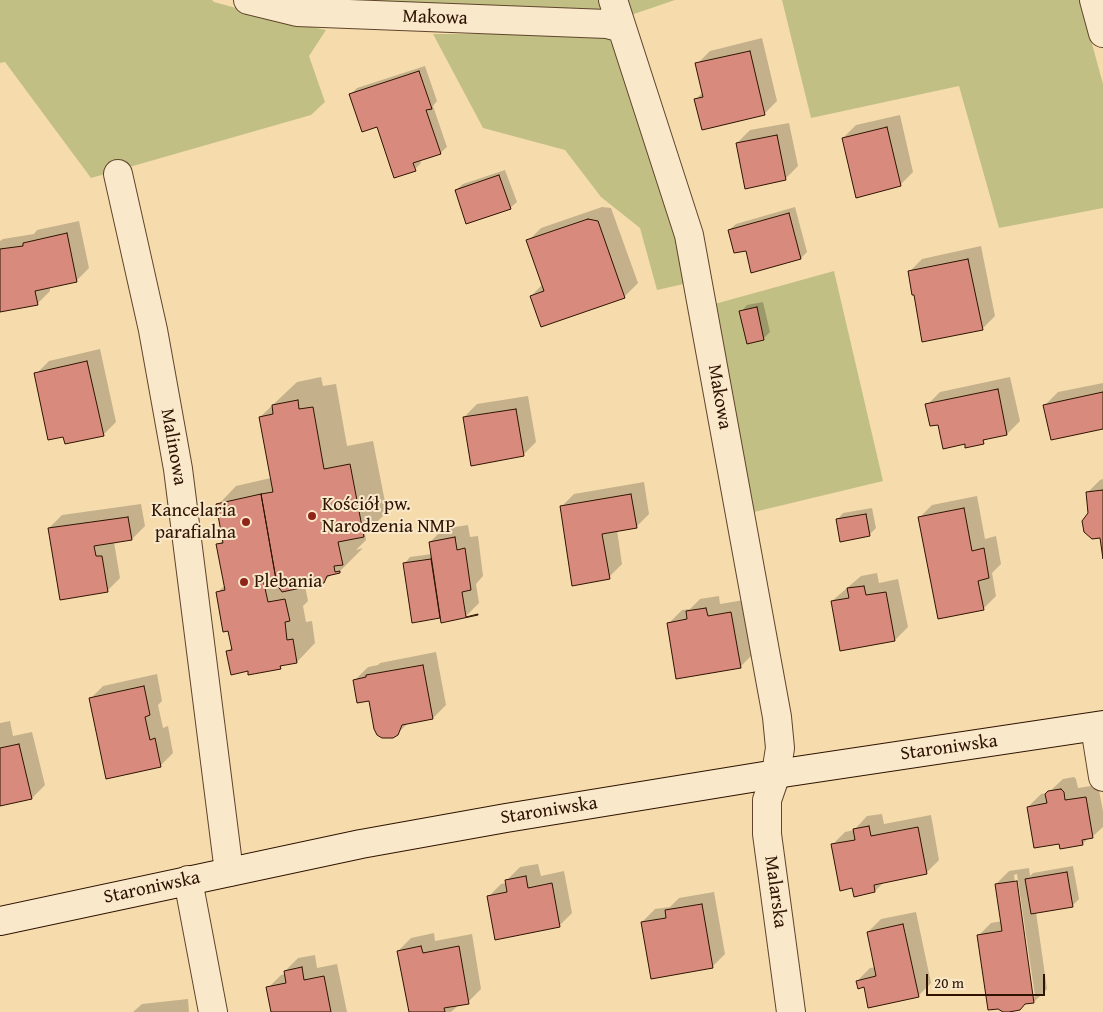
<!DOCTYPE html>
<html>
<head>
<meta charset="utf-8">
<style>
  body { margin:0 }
  #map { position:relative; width:1103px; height:1012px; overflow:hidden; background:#f6dcad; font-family:"Gentium Book Plus",serif }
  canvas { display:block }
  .scale { position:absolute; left:926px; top:974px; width:119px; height:22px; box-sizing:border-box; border:2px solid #2e1301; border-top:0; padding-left:6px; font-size:15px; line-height:18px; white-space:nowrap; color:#2e1301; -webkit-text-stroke:4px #f9e8ca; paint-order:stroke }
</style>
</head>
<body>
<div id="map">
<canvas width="1103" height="1012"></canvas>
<div class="scale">20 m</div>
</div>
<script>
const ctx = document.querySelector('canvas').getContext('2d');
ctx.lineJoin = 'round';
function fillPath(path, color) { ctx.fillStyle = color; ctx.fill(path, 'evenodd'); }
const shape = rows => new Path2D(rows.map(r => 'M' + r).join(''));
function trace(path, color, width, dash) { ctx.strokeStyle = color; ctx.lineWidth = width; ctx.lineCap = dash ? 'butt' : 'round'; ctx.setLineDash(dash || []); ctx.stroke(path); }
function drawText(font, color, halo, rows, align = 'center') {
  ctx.font = font + ' "Gentium Book Plus",serif'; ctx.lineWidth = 4; ctx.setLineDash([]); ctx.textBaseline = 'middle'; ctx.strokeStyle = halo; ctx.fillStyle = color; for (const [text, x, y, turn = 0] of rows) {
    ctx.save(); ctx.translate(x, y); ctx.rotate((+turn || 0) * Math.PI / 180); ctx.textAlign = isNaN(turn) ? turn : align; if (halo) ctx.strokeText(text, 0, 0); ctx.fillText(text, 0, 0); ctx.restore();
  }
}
fillPath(shape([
  [0,0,212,0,214,2,288,22,326,30,309,56,325,102,311,115,91,178,5,62,0,63],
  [325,0,604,0,611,18],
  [627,0,675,0,631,15],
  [782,0,1080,0,1103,84,1103,208,999,228,959,86,811,118],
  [433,34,604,34,616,47,678,235,688,283,657,290,640,228,601,197,565,150,483,128],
  [834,271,883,481,750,513,711,305]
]), '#c2bf85');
fillPath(shape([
  [762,38,777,101,764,114,696,99,703,92,697,64,710,51],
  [425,66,437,101,433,106,447,147,440,153,420,160,421,163,415,169,350,95,357,88],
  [900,115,913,172,900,185,843,138,856,125],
  [789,123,798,166,785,179,737,143,750,130],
  [505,170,517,202,510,208,456,190,463,184],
  [602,207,611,208,638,283,625,296,541,326,531,296,543,284,528,241,541,228],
  [795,207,807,252,801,258,747,249,729,230,736,224],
  [79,221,89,268,76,281,50,287,50,291,37,304,0,303,0,241,3,239,34,234,37,230],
  [981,246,995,316,982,329,915,294,909,272,922,259],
  [763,302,770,332,763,339,741,312,747,305],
  [100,349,116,422,103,435,36,374,49,361],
  [321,377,323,386,336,384,347,446,373,441,387,512,365,534,366,540,356,550,363,548,339,572,332,574,323,582,305,586,308,601,303,606,306,622,312,621,315,643,297,662,284,664,280,668,249,670,228,651,232,647,218,592,225,585,218,545,224,539,218,505,236,486,271,478,260,417,297,382],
  [1010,377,1020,421,1007,434,987,438,983,442,966,443,939,423,927,405,940,392],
  [1103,383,1103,428,1045,405,1058,392],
  [528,396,536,442,523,455,464,417,477,404],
  [1103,479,1103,553,1101,537,1089,514,1087,493,1100,480],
  [644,482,649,514,636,527,617,530,622,564,609,577,561,507,574,494],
  [977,496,985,539,996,536,1001,564,992,573,996,596,983,609,919,518,932,505],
  [141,504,145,526,132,539,114,542,120,578,107,591,49,528,62,515],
  [872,508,876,528,869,535,837,520,843,513],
  [468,525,470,537,478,536,483,576,476,584,479,603,466,616,442,621,441,615,439,617,404,564,410,557,432,554,430,542,443,529],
  [877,573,879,583,898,579,908,627,895,640,832,601,861,576],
  [719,596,720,604,744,600,753,654,740,667,669,623,682,610,690,609,700,599],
  [436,652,446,705,433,718,409,722,397,734,355,680,368,667,378,665,380,663],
  [157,674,162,701,158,705,163,728,168,726,173,753,160,766,90,699,103,686],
  [10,721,13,736,32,732,45,785,32,798,0,805,0,723],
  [1074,777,1076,779,1078,788,1098,785,1103,811,1103,827,1092,837,1088,838,1083,844,1060,843,1028,807,1041,794,1048,793,1063,779],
  [882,814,884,824,931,815,939,860,926,873,885,881,875,891,853,887,832,845,845,832,854,830,867,816],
  [538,864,541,876,564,871,572,913,559,926,488,897,501,884,507,883,507,880,520,867],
  [1073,866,1079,899,1072,906,1036,912,1047,989,1034,1002,1026,1003,978,936,991,923,1002,921,996,884,1009,871,1029,868,1030,876,1033,873],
  [1017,874,1035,996,1033,999,1014,875],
  [714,892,725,954,712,967,642,922,655,909,670,907,679,898],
  [916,912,931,983,918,996,857,981,870,968,876,967,868,932,881,919],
  [434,933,435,941,472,934,481,989,468,1002,460,1004,451,1012,410,1012,398,951,411,938],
  [315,955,317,968,337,964,347,1012,273,1012,268,988,281,975,286,974,285,971,298,958],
  [188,999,189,1012,133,1012,142,1004]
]), '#0003');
const building = shape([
  [750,51,765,115,702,130,694,99,703,97,695,63,750,51],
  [419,71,432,109,426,110,441,154,413,163,416,171,394,178,377,127,362,132,349,94,419,71],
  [887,127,901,186,856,198,842,138,887,127],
  [777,135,786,180,745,189,736,143,777,135],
  [499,175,511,209,466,224,455,190,499,175],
  [789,213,801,259,751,273,746,251,734,253,728,230,789,213],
  [588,219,598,221,625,298,541,327,530,296,544,291,526,240,588,219],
  [67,233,77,282,35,291,38,305,0,312,0,249,23,246,23,243,67,233],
  [968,259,983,330,922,342,914,295,912,295,908,271,968,259],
  [757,307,764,340,747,344,739,311,757,307],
  [87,361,104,436,65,444,63,437,48,440,34,373,87,361],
  [998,389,1007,435,983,440,984,444,965,448,965,444,943,449,938,425,930,426,925,404,998,389],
  [1103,392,1103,429,1051,440,1043,405,1103,392],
  [298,400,299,409,313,407,324,469,350,464,364,537,338,542,343,565,334,566,335,572,340,571,340,573,327,576,324,583,282,592,277,585,261,494,273,492,259,417,273,414,272,405,298,400],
  [516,409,524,456,471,466,463,417,516,409],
  [1103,490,1103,559,1100,538,1092,539,1084,532,1082,521,1088,513,1086,492,1103,490],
  [261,494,277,585,263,579,268,602,285,599,290,621,285,622,287,640,293,639,297,663,280,666,281,669,248,675,248,671,231,675,226,651,232,650,228,631,223,632,216,592,225,590,216,544,223,543,216,504,261,494],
  [631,494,637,528,602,534,610,579,572,586,560,506,631,494],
  [964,508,972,551,984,548,989,578,978,581,984,610,938,619,918,517,964,508],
  [866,514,870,536,840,542,836,519,866,514],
  [128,517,132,540,94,546,96,556,102,556,108,592,60,600,48,528,128,517],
  [455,537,457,550,465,548,471,590,462,592,466,617,478,614,478,615,441,623,429,542,455,537],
  [431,559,440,618,412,623,403,563,431,559],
  [864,586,866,595,886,592,895,641,840,651,831,601,849,598,847,588,864,586],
  [706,608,708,616,731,612,741,668,676,679,667,623,687,619,686,611,706,608],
  [423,665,433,719,402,725,398,735,393,738,382,738,377,735,374,729,369,701,357,703,353,680,366,677,366,675,423,665],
  [144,686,150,715,145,717,150,740,155,738,161,767,106,779,89,698,144,686],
  [19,744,32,799,0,806,0,748,19,744],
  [1061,789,1064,792,1065,800,1086,797,1093,838,1082,840,1083,845,1060,849,1059,844,1034,848,1027,807,1047,803,1045,794,1048,791,1061,789],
  [869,826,871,836,918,827,927,874,874,885,875,892,854,897,852,888,840,891,831,844,855,840,853,829,869,826],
  [1067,872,1073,907,1031,914,1025,879,1067,872],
  [526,876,528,888,552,883,560,927,495,940,487,896,507,892,505,880,526,876],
  [1017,881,1034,1003,1025,1004,1020,1010,1009,1012,1003,1012,998,1009,988,1010,977,935,1002,931,995,884,1017,881],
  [702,904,713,968,651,979,641,922,666,918,665,910,702,904],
  [903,924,919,997,868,1008,864,987,858,989,856,981,876,976,867,932,903,924],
  [421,946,423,953,459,946,469,1004,444,1008,445,1012,409,1012,397,951,421,946],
  [302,967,304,980,324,976,331,1012,271,1012,266,987,286,983,284,971,302,967]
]);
fillPath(building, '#d88b7d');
trace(building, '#2e1301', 1);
const street = shape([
  [248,0,297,12,607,24,622,28],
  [613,0,689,235,777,717,780,748,776,774,767,800,767,834,791,1012],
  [1094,0,1103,33],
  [118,174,153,330,178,469,229,872],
  [1095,727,1103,777],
  [188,880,213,1012]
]);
const secondary = shape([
  [0,921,361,844,506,818,776,774,1103,725]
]);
trace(street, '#60452c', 30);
trace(secondary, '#2e1301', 30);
trace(street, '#f9e8ca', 28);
trace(secondary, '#f9e8ca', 28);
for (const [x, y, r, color] of [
  [312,516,5,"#8f2418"],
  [246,522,5,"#8f2418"],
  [244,582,5,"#8f2418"]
]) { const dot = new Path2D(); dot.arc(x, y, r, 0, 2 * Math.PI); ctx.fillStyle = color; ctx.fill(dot); trace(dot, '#f9e8ca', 2); }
drawText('19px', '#2e1301', '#f9e8ca', [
  ["Makowa",435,18,2],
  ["Makowa",719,397,80],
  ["Malinowa",173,447,80],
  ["Staroniwska",949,748,-8],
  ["Staroniwska",549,811,-9],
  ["Staroniwska",152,888,-12],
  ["Malarska",775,892,82]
]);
drawText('19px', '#2e1301', '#f9e8ca', [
  ["Kościół pw.",322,505],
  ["Narodzenia NMP",322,527],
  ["Kancelaria",236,511,"right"],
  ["parafialna",236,533,"right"],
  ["Plebania",254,582]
], 'left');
</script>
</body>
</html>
